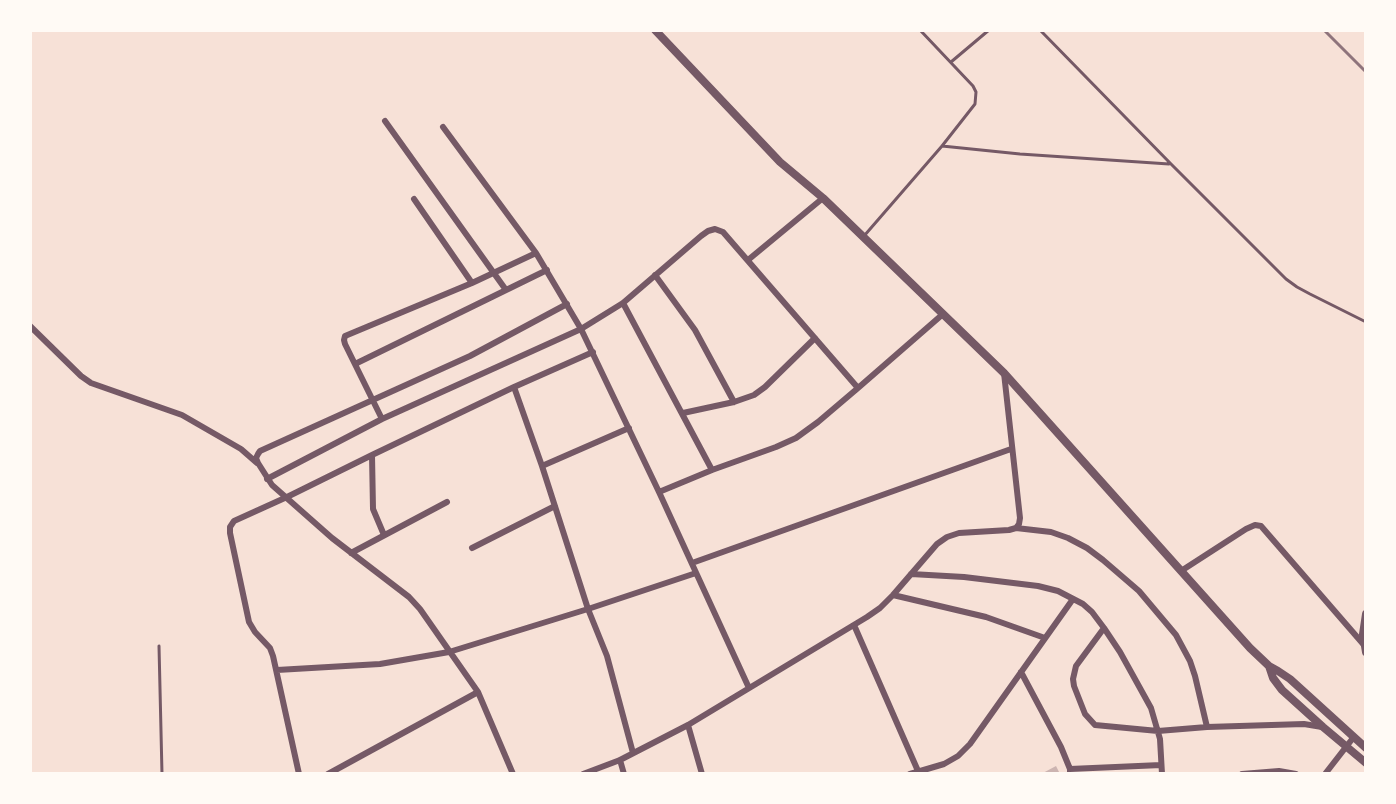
<!DOCTYPE html>
<html>
<head>
<meta charset="utf-8">
<style>
  body { margin:0 }
  #map { position:relative; width:1396px; height:804px; overflow:hidden; background:#f7e1d7; font-family:"Alegreya Sans",sans-serif }
  canvas { display:block }
  .frame { position:absolute; inset:0; border:32px solid #fffaf5; pointer-events:none }
</style>
</head>
<body>
<div id="map">
<canvas width="1396" height="804"></canvas>
<div class="frame"></div>
</div>
<script>
const ctx = document.querySelector('canvas').getContext('2d');
ctx.lineJoin = 'round';
function fillPath(path, color) { ctx.fillStyle = color; ctx.fill(path, 'evenodd'); }
const shape = rows => new Path2D(rows.map(r => 'M' + r).join(''));
function trace(path, color, width, dash) { ctx.strokeStyle = color; ctx.lineWidth = width; ctx.lineCap = dash ? 'butt' : 'round'; ctx.setLineDash(dash || []); ctx.stroke(path); }
fillPath(shape([
  [1056,766,1060,774,1041,774]
]), '#ccb4b1');
trace(shape([
  [1040,30,1171,164,1286,279,1297,287,1310,294,1366,322],
  [951,62,989,30],
  [942,146,1020,154,1169,164],
  [864,236,942,146,975,104,976,92,973,86,920,30],
  [159,646,162,774]
]), '#755966', 3);
trace(shape([
  [385,121,506,290],
  [443,127,536,253,581,329,659,492,749,688],
  [414,199,472,283],
  [748,260,823,198],
  [655,275,695,330,734,402],
  [623,303,712,470],
  [30,326,81,376,91,383,182,415,241,449,257,463],
  [355,364,547,270],
  [514,387,542,466,588,609,607,656,633,753],
  [683,413,734,402,754,395,765,387,815,338],
  [382,419,345,344,344,340,345,336,472,283,536,253],
  [372,455,373,509,384,535],
  [542,466,629,428],
  [267,479,382,419,581,329,623,303,701,236,708,231,715,229,723,232,858,388],
  [659,492,712,470,776,447,796,438,818,422,858,388,943,314],
  [1016,528,1051,532,1068,538,1087,548,1103,560,1139,591,1176,635,1190,661,1195,676,1207,727],
  [472,548,555,506],
  [351,553,447,502],
  [692,563,1011,449],
  [1181,571,1246,529,1255,525,1261,526,1364,645],
  [911,574,964,577,1038,586,1058,591,1083,604,1092,612,1104,628,1120,652,1151,708,1160,739,1162,774],
  [893,595,986,617,1045,638],
  [854,625,918,771],
  [1104,628,1076,666,1073,679,1074,686,1085,714,1095,725,1158,731,1207,727,1304,724,1322,727],
  [277,670,380,664,449,652,588,609,696,573],
  [1021,672,1061,747,1070,769,1070,774],
  [688,725,702,774],
  [620,760,624,774],
  [1070,769,1161,765],
  [299,774,273,656,270,648,255,632,249,622,230,533,230,527,234,521,287,497,372,455,514,387,593,352],
  [328,774,478,692],
  [513,774,478,692,420,609,409,597,332,538,272,485,258,463,256,458,258,454,260,451,470,356,567,304],
  [583,774,620,760,688,725,867,617,880,608,893,595,937,544,947,537,959,533,1009,530,1016,528,1019,524,1020,518,1004,373],
  [910,774,944,764,958,756,970,744,1073,599],
  [1242,774,1279,771,1296,774],
  [1325,774,1353,738]
]), '#755966', 6);
trace(shape([
  [655,30,780,162,823,198,1004,373,1250,648,1269,666,1278,671,1290,679,1366,748],
  [1366,614,1363,634,1366,652],
  [1269,666,1273,678,1282,690,1323,727,1366,763]
]), '#755966', 8);
trace(shape([
  [1324,30,1366,72]
]), '#8f747c', 3);
</script>
</body>
</html>
